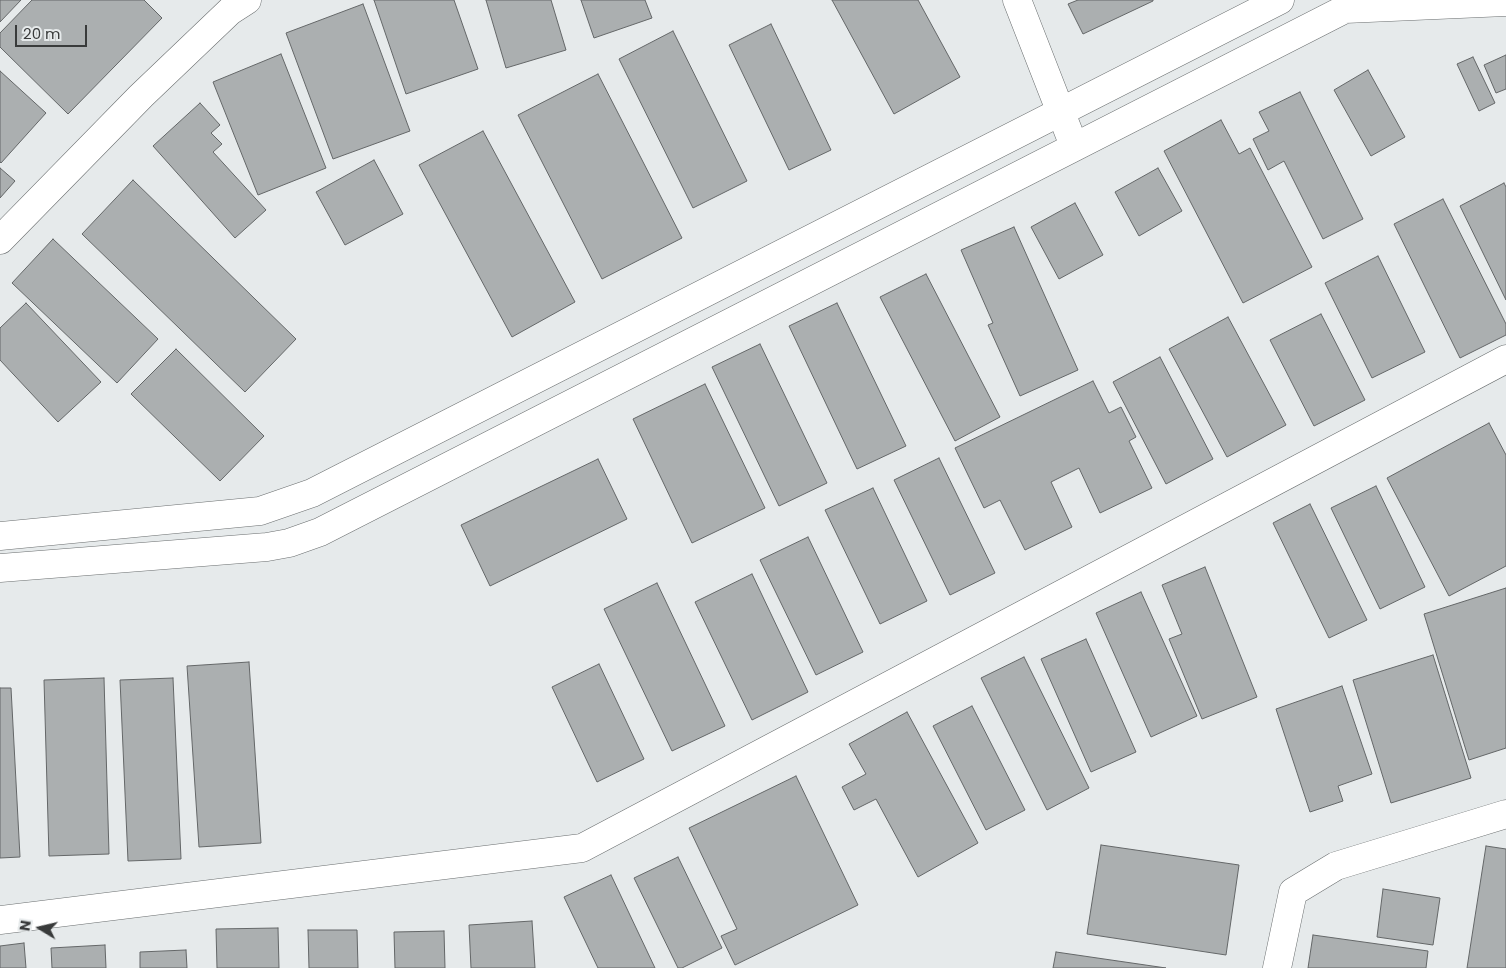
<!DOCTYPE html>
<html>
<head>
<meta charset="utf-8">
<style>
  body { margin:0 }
  #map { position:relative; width:1506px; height:968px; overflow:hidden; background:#e6eaeb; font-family:Poppins,sans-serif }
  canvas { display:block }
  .north { position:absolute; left:15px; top:903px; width:50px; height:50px; -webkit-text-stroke:4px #e6eaeb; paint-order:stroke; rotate:279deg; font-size:14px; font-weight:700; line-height:20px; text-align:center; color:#393b3b }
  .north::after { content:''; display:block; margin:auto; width:18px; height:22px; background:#393b3b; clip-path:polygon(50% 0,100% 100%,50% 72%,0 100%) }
  .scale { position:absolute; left:15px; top:25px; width:72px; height:22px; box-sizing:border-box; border:2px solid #393b3b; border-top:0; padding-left:6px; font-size:15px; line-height:18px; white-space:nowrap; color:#393b3b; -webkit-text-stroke:4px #e6eaeb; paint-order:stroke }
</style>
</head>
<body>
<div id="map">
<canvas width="1506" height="968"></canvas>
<div class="north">N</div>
<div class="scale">20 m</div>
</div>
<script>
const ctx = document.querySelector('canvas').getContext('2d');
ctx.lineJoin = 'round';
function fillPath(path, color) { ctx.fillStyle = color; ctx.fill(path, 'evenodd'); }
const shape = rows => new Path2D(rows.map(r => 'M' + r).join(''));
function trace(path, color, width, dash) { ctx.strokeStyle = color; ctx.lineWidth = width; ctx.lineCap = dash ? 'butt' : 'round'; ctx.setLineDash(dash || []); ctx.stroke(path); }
const building = shape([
  [0,0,21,0,0,22,0,0],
  [32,0,144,0,162,18,68,114,0,47,0,33,32,0],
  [374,0,454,0,478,69,406,94,374,0],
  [486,0,551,0,566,50,506,68,486,0],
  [581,0,645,0,652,18,594,38,581,0],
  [832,0,918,0,960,77,894,114,832,0],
  [1078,0,1153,0,1153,1,1083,34,1068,4,1078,0],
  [363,4,410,131,333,159,286,33,363,4],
  [771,24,831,150,789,170,729,45,771,24],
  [673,31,747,181,693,208,619,59,673,31],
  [281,54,326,168,258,195,213,82,281,54],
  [1506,55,1506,89,1496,93,1484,65,1506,55],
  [1473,57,1495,103,1479,111,1457,64,1473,57],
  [1368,70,1405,137,1371,156,1334,90,1368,70],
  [0,71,46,113,1,163,0,162,0,71],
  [598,74,682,238,602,279,518,115,598,74],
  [1300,92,1363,219,1323,239,1284,161,1268,170,1253,139,1269,131,1259,112,1300,92],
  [200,103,220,125,211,133,222,144,213,152,266,210,235,238,153,146,200,103],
  [1221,120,1239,154,1250,148,1312,267,1243,303,1164,151,1221,120],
  [483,131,575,302,512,337,419,165,483,131],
  [374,160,403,214,345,245,316,192,374,160],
  [0,168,15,181,0,198,0,168],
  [1158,168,1182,211,1139,236,1115,192,1158,168],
  [133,180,296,339,245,392,82,234,133,180],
  [1504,183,1506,187,1506,300,1460,206,1504,183],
  [1443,199,1506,324,1506,335,1460,358,1394,224,1443,199],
  [1075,203,1103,255,1059,279,1031,227,1075,203],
  [1014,227,1078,370,1020,396,988,325,993,323,961,250,1014,227],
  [53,239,158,339,117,383,12,283,53,239],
  [1378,256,1425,352,1372,378,1325,283,1378,256],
  [926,274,1000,417,955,441,880,297,926,274],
  [26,303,101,382,58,422,0,360,0,328,26,303],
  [837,303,906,446,857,469,789,326,837,303],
  [1321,314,1365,400,1314,426,1270,340,1321,314],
  [1228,317,1286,425,1227,457,1169,349,1228,317],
  [760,344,827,483,779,506,712,367,760,344],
  [176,349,264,436,220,481,131,394,176,349],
  [1160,357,1213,459,1166,484,1113,382,1160,357],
  [1093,381,1109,413,1121,407,1136,437,1129,441,1152,488,1100,513,1079,468,1051,482,1072,527,1025,550,1000,500,984,508,955,448,1093,381],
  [705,384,765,508,692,543,633,419,705,384],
  [1489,423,1506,455,1506,566,1449,596,1387,478,1489,423],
  [939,458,995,573,950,595,894,480,939,458],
  [598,459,627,519,490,586,461,525,598,459],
  [1376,486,1425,587,1380,609,1331,508,1376,486],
  [873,488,927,601,880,624,825,510,873,488],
  [1310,504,1367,620,1329,638,1273,523,1310,504],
  [808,537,863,652,816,675,760,560,808,537],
  [1205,567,1257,697,1202,719,1169,639,1182,634,1162,585,1205,567],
  [752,574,808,692,752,720,695,602,752,574],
  [657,583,725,726,672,751,604,609,657,583],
  [1506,588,1506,748,1469,760,1424,614,1506,588],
  [1141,592,1197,716,1151,737,1096,613,1141,592],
  [1086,639,1136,752,1091,772,1041,659,1086,639],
  [1433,655,1471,778,1391,803,1353,680,1433,655],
  [1024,657,1089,788,1047,810,981,678,1024,657],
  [249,662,261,843,199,847,187,666,249,662],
  [599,664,644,759,597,782,552,687,599,664],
  [104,678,109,854,49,856,44,680,104,678],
  [173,678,181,859,128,861,120,680,173,678],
  [1342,686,1372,774,1338,786,1343,801,1310,812,1276,709,1342,686],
  [0,688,11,688,20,857,0,858,0,688],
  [972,706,1025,810,986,830,933,726,972,706],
  [907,712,978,843,918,877,876,799,854,810,842,787,866,774,849,744,907,712],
  [796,776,858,905,735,965,721,936,737,929,689,828,796,776],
  [1101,845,1239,865,1226,955,1087,934,1101,845],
  [1486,846,1506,849,1506,968,1467,968,1486,846],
  [678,857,722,948,682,968,678,968,634,878,678,857],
  [611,875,655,968,598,968,564,897,611,875],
  [1383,889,1440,898,1433,945,1377,937,1383,889],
  [532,921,535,968,471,968,469,925,532,921],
  [278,928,279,968,217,968,216,929,278,928],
  [308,930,357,930,358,968,309,968,308,930],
  [444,931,445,968,395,968,394,932,444,931],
  [1313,935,1428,951,1426,968,1308,968,1313,935],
  [24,943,26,968,0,968,0,946,24,943],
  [105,945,106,968,52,968,51,948,105,945],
  [186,950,187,968,140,968,140,952,186,950],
  [1056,952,1166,968,1053,968,1056,952]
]);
fillPath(building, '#abafb0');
trace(building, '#646768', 1);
const minor = shape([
  [1017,0,1074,146],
  [0,240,141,96,230,11,247,0],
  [0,920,582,848,1506,359],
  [1277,968,1293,892,1336,866,1506,814]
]);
const tertiary = shape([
  [0,536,260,511,312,493,1280,0],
  [0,568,267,547,289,543,320,532,1345,9,1506,2]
]);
trace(minor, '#6a6e6f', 29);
trace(tertiary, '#6a6e6f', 29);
trace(minor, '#fff', 28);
trace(tertiary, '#fff', 28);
</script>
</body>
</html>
